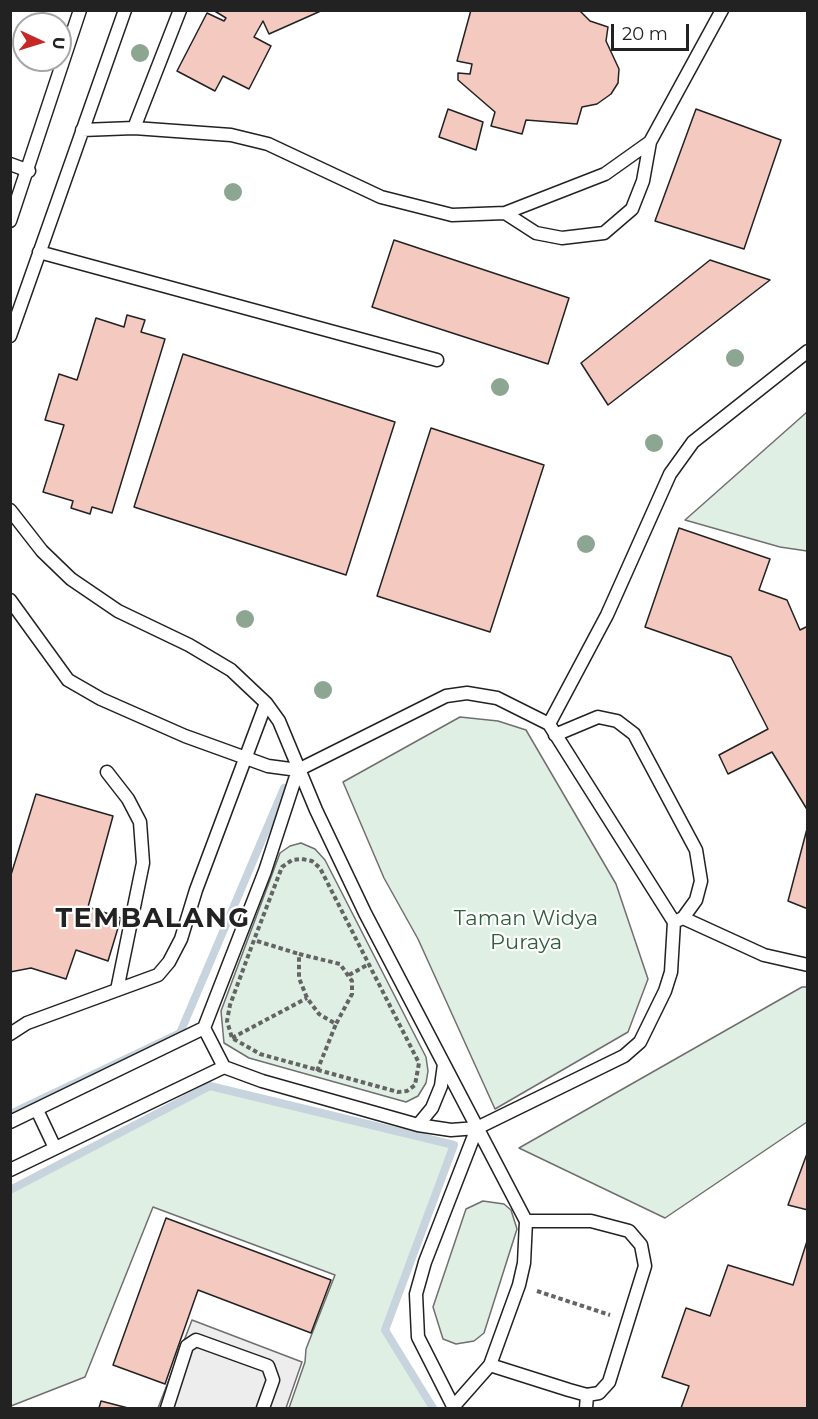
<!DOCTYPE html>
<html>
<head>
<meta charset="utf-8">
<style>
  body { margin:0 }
  #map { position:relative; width:818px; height:1419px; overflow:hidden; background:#fff; font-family:Montserrat,sans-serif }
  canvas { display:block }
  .frame { position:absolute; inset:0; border:12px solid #222; pointer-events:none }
  .north { position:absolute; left:12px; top:12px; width:60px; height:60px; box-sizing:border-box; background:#fff; border:2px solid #a7a7a7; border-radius:50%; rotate:94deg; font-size:16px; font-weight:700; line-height:24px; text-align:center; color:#222 }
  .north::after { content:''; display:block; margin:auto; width:21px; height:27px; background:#c62828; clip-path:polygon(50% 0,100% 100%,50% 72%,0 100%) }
  .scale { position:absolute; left:611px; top:24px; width:78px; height:27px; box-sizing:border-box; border:3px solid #222; border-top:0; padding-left:8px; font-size:18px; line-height:21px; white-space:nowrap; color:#222; -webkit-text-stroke:4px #fff; paint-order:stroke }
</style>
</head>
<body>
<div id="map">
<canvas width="818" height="1419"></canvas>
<div class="frame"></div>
<div class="north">U</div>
<div class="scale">20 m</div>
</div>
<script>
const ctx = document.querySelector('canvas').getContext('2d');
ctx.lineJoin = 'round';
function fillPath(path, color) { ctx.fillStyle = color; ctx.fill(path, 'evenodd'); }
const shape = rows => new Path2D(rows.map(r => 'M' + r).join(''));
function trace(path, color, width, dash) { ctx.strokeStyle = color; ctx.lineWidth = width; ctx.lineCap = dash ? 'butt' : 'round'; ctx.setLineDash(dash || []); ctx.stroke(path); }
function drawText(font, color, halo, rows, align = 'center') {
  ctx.font = font + ' Montserrat,sans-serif'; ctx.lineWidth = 4.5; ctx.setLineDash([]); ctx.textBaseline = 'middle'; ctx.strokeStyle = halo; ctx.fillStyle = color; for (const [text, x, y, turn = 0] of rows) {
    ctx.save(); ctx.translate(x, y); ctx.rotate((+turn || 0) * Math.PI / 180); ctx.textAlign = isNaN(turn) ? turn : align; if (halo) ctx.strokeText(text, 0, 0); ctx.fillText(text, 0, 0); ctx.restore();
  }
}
const green = shape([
  [807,412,807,551,780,547,685,520,807,412],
  [460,717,498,721,526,730,616,884,648,979,628,1032,495,1109,418,939,384,878,343,782,460,717],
  [301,843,315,849,325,860,426,1057,428,1071,426,1083,418,1096,406,1102,249,1058,224,1043,221,1011,280,853,290,846,301,843],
  [802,987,807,987,807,1122,665,1218,519,1148,802,987],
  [210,1086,454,1145,385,1329,433,1408,289,1408,305,1362,306,1349,335,1275,153,1207,85,1377,11,1406,11,1190,210,1086],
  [483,1201,504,1204,511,1210,517,1229,484,1333,474,1341,456,1344,443,1339,433,1307,466,1209,483,1201]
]);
fillPath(green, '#e0efe3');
trace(green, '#6f6f6f', 1.5);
const parking = shape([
  [192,1320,302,1362,286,1408,158,1408,192,1320]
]);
fillPath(parking, '#ededed');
trace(parking, '#6f6f6f', 1.5);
trace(shape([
  [10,1114,180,1033,284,788],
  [10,1190,210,1086,454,1145,385,1330,433,1408]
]), '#c7d3dd', 8);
const building = shape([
  [213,10,323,10,269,34,263,21,254,37,271,46,249,89,223,76,215,91,177,71,207,13,224,21,226,18,213,10],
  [471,10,579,10,590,21,608,27,606,41,619,69,618,83,611,94,597,104,582,107,577,124,526,120,522,134,491,126,495,112,458,80,458,73,470,74,472,64,457,61,471,10],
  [448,109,483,122,476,150,439,137,448,109],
  [696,109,781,140,744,249,655,221,696,109],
  [394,240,569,298,548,364,372,307,394,240],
  [710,260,770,280,608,405,581,363,710,260],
  [127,315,145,320,141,332,165,339,112,513,92,507,90,514,71,508,73,501,43,492,64,425,45,420,59,374,77,380,96,318,124,327,127,315],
  [183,354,395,422,346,575,134,507,183,354],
  [431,428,544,465,490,632,377,596,431,428],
  [679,528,770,559,759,590,787,600,800,630,808,626,808,811,772,752,728,774,719,755,768,729,731,657,645,627,679,528],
  [36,794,113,816,88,907,121,918,108,961,76,950,66,979,31,968,10,972,10,878,36,794],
  [808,825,808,909,788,901,808,825],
  [808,1151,808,1210,788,1205,808,1151],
  [166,1218,331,1280,311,1333,198,1290,165,1384,113,1365,166,1218],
  [808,1238,808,1408,681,1408,689,1386,662,1377,686,1308,710,1316,728,1265,793,1285,808,1238],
  [101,1401,128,1408,99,1408,101,1401]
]);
fillPath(building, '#f3c9c0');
trace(building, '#222', 1.5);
const lane = shape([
  [134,128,180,10],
  [82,130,134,128,231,135,268,144,381,197,452,215,505,213,605,174,650,142,722,10],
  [10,164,29,171],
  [505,213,536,233,562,238,604,233,632,209,643,181,650,142],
  [10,221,80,10],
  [39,252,437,360],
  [10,336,125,10],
  [10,510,42,551,71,579,118,611,189,645,231,670,266,703,279,721,316,810,365,913,526,1221,524,1263,519,1285,490,1365,453,1407],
  [10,600,68,680,101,699,185,736,268,766,298,770,446,696,467,693,497,698,549,724,674,922,671,972,665,991,640,1042,624,1056,477,1128,451,1130,418,1125,262,1081,224,1067,204,1028],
  [549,724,607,615,670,474,693,442,808,351],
  [555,735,598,717,617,721,634,734,696,850,701,881,696,900,683,918,674,922],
  [107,772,128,799,140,822,143,863,117,990],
  [683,918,764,955,808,965],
  [204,1028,265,871,298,770],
  [10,1034,27,1023,158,975,169,962,181,939,196,890,266,703],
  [37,1110,55,1148],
  [10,1122,204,1028],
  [418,1125,432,1108,441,1086,444,1064],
  [10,1170,224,1067],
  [490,1365,569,1390,587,1395,599,1393,609,1382,645,1266,641,1245,629,1231,591,1221,526,1221],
  [167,1408,187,1346,196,1340,268,1366,273,1380,263,1408],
  [454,1408,418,1337,416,1294,425,1262,477,1128],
  [586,1408,587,1395]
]);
trace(lane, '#222', 15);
trace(shape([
  [302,859,312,861,320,868,419,1063,415,1085,407,1091,398,1092,260,1054,232,1038,227,1021,230,1005,254,940,282,867,292,860,302,859],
  [257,941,299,954],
  [299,954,340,964,352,981,352,994,336,1024,319,1014,307,998,299,978,299,954],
  [349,975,369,964],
  [232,1038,307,998],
  [317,1071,336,1024],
  [537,1291,610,1315]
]), '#646464', 4, [4.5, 3]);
trace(lane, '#fff', 12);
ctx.fillStyle = '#8da692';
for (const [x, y] of [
  [140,53],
  [233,192],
  [735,358],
  [500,387],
  [654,443],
  [586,544],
  [245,619],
  [323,690]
]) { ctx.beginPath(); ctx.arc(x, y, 9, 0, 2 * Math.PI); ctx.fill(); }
drawText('21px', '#2f5e38', '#fff', [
  ["Taman Widya",526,919],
  ["Puraya",526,943]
]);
ctx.letterSpacing = '1.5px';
drawText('bold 27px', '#222', '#fff', [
  ["TEMBALANG",153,919]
]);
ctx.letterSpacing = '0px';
</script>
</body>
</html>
